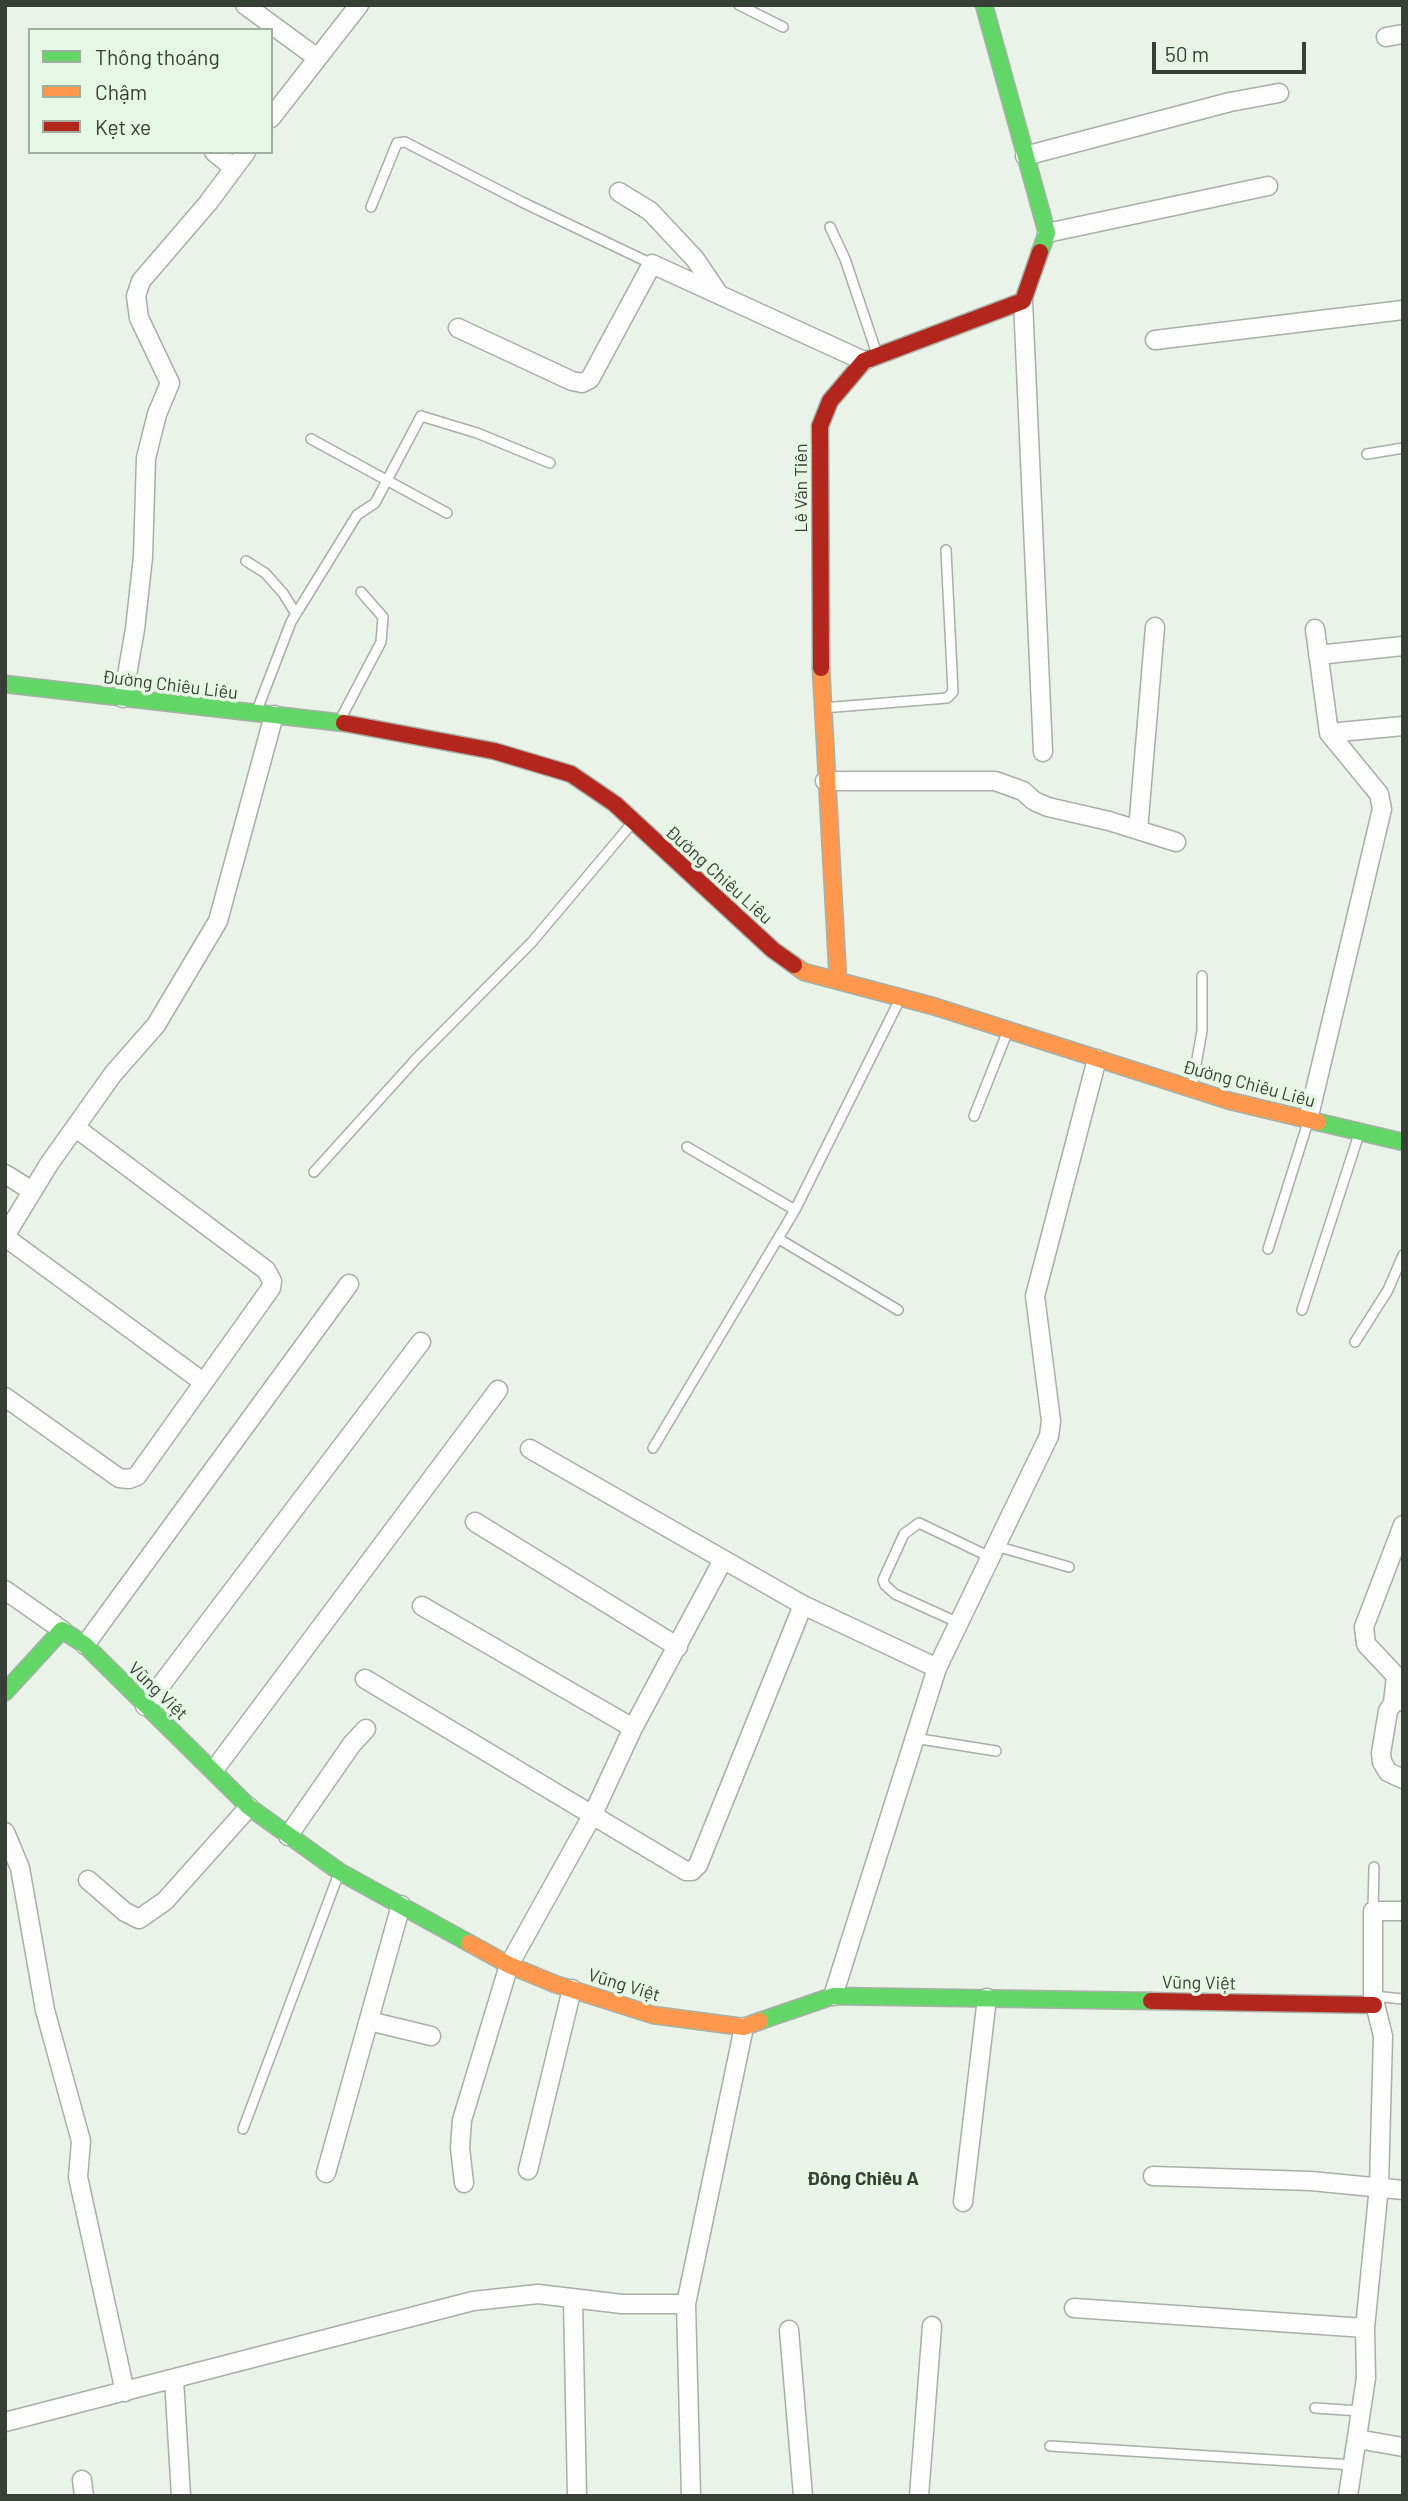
<!DOCTYPE html>
<html>
<head>
<meta charset="utf-8">
<style>
  body { margin:0 }
  #map { position:relative; width:1408px; height:2501px; overflow:hidden; background:#e9f3e8; font-family:Barlow,sans-serif }
  canvas { display:block }
  .frame { position:absolute; inset:0; border:7px solid #373f37; pointer-events:none }
  .legend { position:absolute; left:28px; top:28px; width:245px; height:126px; box-sizing:border-box; background:#e5f8e3; border:2px solid #9fae9e; margin:0; padding:9px 12px; list-style:none; font-size:21px; color:#373f37 }
  .legend li { display:flex; align-items:center; gap:14px; height:35px }
  .legend b { width:35px; border:2px solid #9fae9e }
  .scale { position:absolute; left:1152px; top:42px; width:154px; height:32px; box-sizing:border-box; border:4px solid #373f37; border-top:0; padding-left:9px; font-size:21px; line-height:24px; white-space:nowrap; color:#373f37; -webkit-text-stroke:5px #e5f8e3; paint-order:stroke }
</style>
</head>
<body>
<div id="map">
<canvas width="1408" height="2501"></canvas>
<div class="frame"></div>
<ul class="legend">
<li><b style="height:9px;background:#63d668"></b>Thông thoáng</li>
<li><b style="height:9px;background:#ff974d"></b>Chậm</li>
<li><b style="height:9px;background:#b3261e"></b>Kẹt xe</li>
</ul>
<div class="scale">50 m</div>
</div>
<script>
const ctx = document.querySelector('canvas').getContext('2d');
ctx.lineJoin = 'round';
const shape = rows => new Path2D(rows.map(r => 'M' + r).join(''));
function trace(path, color, width, dash) { ctx.strokeStyle = color; ctx.lineWidth = width; ctx.lineCap = dash ? 'butt' : 'round'; ctx.setLineDash(dash || []); ctx.stroke(path); }
function drawText(font, color, halo, rows, align = 'center') {
  ctx.font = font + ' Barlow,sans-serif'; ctx.lineWidth = 7; ctx.setLineDash([]); ctx.textBaseline = 'middle'; ctx.strokeStyle = halo; ctx.fillStyle = color; for (const [text, x, y, turn = 0] of rows) {
    ctx.save(); ctx.translate(x, y); ctx.rotate((+turn || 0) * Math.PI / 180); ctx.textAlign = isNaN(turn) ? turn : align; if (halo) ctx.strokeText(text, 0, 0); ctx.fillText(text, 0, 0); ctx.restore();
  }
}
const lane = shape([
  [739,5,783,27],
  [371,207,397,143,405,142,522,202,652,264],
  [830,227,845,259,877,354],
  [311,439,447,513],
  [1367,454,1403,448],
  [246,561,265,573,283,593,296,614],
  [823,708,947,698,953,692,946,550],
  [256,713,291,622,357,515,375,503,421,416,477,433,550,463],
  [340,720,381,642,383,617,361,592],
  [1192,1087,1202,1031,1202,976],
  [974,1116,1007,1033],
  [687,1147,795,1210],
  [314,1172,416,1059,532,942,633,822],
  [779,1239,898,1310],
  [1268,1249,1308,1122],
  [1302,1310,1359,1134],
  [1355,1342,1388,1290,1403,1255],
  [653,1448,795,1210,900,999],
  [996,1546,1069,1567],
  [959,1623,895,1594,885,1585,883,1580,904,1534,919,1523,990,1557],
  [914,1738,996,1751],
  [1373,1911,1374,1867],
  [1373,1996,1403,1999],
  [243,2129,339,1873],
  [1315,2408,1360,2411],
  [1050,2446,1354,2465]
]);
const street = shape([
  [245,5,316,57],
  [1386,37,1403,34],
  [271,118,359,5],
  [214,152,234,168],
  [1025,156,1230,102,1279,93],
  [619,192,650,211,695,259,718,293],
  [1047,233,1268,186],
  [1023,301,1043,752],
  [458,328,572,381,582,383,590,379,652,264,864,361],
  [1155,340,1403,310],
  [1318,655,1403,646],
  [123,698,135,629,143,557,146,458,157,414,170,383,139,318,136,296,141,281,208,203,246,152],
  [1329,733,1403,726],
  [825,781,995,781,1023,791,1034,801,1048,807,1109,821,1176,842],
  [1138,830,1155,627],
  [1308,1120,1382,809,1379,794,1329,733,1315,629],
  [5,1174,32,1191],
  [5,1236,49,1164,113,1074,156,1025,218,921,274,715],
  [5,1237,203,1382],
  [5,1397,119,1478,129,1479,137,1476,271,1288,272,1281,266,1270,76,1128],
  [530,1449,803,1605,937,1668],
  [475,1522,678,1647],
  [5,1590,62,1630],
  [422,1606,633,1728],
  [85,1645,349,1284],
  [365,1679,686,1871,692,1871,698,1865,803,1605],
  [1402,1700,1393,1703,1388,1711,1381,1753,1382,1762,1388,1772,1403,1779],
  [1393,1703,1396,1676,1366,1644,1364,1627,1403,1525],
  [145,1706,421,1342],
  [214,1770,498,1390],
  [5,1832,20,1868,45,2010,81,2141,78,2177,125,2392],
  [288,1836,352,1744,366,1729],
  [88,1880,125,1912,139,1919,165,1901,249,1807],
  [833,1996,937,1668,1049,1436,1051,1421,1035,1296,1097,1059],
  [369,2021,431,2036],
  [528,2170,572,1989],
  [326,2173,401,1905],
  [1153,2176,1311,2181,1403,2190],
  [464,2183,460,2148,462,2120,509,1965,593,1814,633,1728,723,1560],
  [963,2202,987,1998],
  [573,2300,577,2496],
  [686,2304,744,2027],
  [1074,2308,1365,2328],
  [789,2330,803,2496],
  [174,2379,181,2496],
  [5,2422,473,2301,538,2294,622,2304,686,2304,691,2496],
  [1357,2439,1403,2447],
  [82,2480,84,2496],
  [919,2496,932,2326],
  [1348,2496,1366,2378,1365,2328,1379,2186,1383,2036,1373,1996,1373,1911,1403,1911]
]);
const fast = shape([
  [984,5,1047,233,1040,252],
  [5,684,344,723],
  [1318,1122,1403,1142],
  [5,1692,62,1630,85,1645,249,1807,340,1872,469,1943],
  [760,2021,833,1996,1151,2001]
]);
const slow = shape([
  [821,668,838,981],
  [794,965,804,972,933,1006,1230,1101,1318,1122],
  [469,1943,509,1965,555,1984,653,2015,744,2027,760,2021]
]);
const jam = shape([
  [821,668,820,426,830,401,864,361,1023,301,1040,252],
  [344,723,494,751,571,774,615,804,773,950,794,965],
  [1151,2001,1374,2005]
]);
trace(lane, '#a7afa7', 12);
trace(street, '#a7afa7', 21);
trace(fast, '#a7afa7', 19);
trace(slow, '#a7afa7', 19);
trace(jam, '#a7afa7', 19);
trace(lane, '#fcfdfc', 9);
trace(street, '#fcfdfc', 18);
trace(fast, '#63d668', 16);
trace(slow, '#ff974d', 16);
trace(jam, '#b3261e', 16);
drawText('18px', '#373f37', '#e5f8e3', [
  ["Lê Văn Tiên",801,488,-90],
  ["Đường Chiêu Liêu",170,685,7],
  ["Đường Chiêu Liêu",719,875,42],
  ["Đường Chiêu Liêu",1249,1084,15],
  ["Vũng Việt",158,1691,44],
  ["Vũng Việt",1199,1983,1],
  ["Vũng Việt",624,1985,17]
]);
drawText('bold 19px', '#373f37', '#e5f8e3', [
  ["Đông Chiêu A",863,2179]
]);
</script>
</body>
</html>
